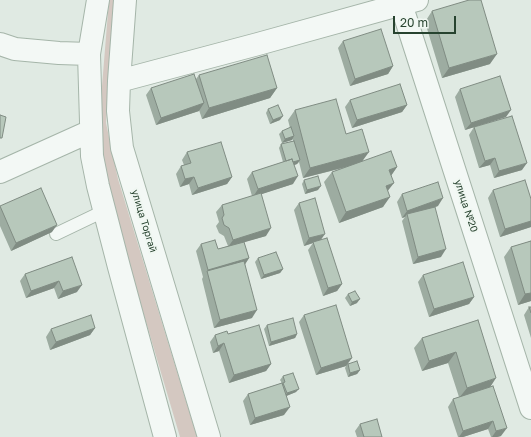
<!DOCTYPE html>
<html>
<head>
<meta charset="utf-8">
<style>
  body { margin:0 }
  #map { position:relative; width:531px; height:437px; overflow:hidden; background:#e0eae3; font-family:"Golos Text",sans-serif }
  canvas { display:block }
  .scale { position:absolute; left:393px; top:16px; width:63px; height:18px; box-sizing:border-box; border:2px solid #27432f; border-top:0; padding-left:5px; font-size:12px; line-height:14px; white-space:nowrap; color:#27432f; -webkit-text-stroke:3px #f0f7f2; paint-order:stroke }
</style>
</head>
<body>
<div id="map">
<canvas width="531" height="437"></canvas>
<div class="scale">20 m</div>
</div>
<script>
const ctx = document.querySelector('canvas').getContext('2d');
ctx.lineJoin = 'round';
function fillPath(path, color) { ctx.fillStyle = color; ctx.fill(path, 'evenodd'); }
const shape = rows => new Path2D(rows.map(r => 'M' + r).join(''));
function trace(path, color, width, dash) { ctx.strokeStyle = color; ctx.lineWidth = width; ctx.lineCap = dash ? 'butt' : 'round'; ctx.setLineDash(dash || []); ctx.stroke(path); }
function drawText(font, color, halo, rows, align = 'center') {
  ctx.font = font + ' "Golos Text",sans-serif'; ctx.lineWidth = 4; ctx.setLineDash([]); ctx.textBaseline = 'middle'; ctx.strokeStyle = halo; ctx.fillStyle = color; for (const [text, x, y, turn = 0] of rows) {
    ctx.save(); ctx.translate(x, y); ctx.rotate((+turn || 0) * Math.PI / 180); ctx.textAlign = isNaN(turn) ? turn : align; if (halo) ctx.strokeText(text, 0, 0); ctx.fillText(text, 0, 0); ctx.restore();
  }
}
fillPath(shape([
  [109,0,114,0,106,123,118,179,197,437,180,437,105,183,99,123]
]), '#d4c8c1');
const service = shape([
  [56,234,104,211]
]);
const minor = shape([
  [98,0,89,54,92,156,98,186,119,267,165,437],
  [125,0,119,81,118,111,122,148,209,437],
  [401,4,531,408],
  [0,44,15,49,59,53,89,54],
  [119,81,258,44,417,0],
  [0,172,91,131]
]);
trace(service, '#a5b5a9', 14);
trace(minor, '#a5b5a9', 24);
trace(service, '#f3f8f5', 12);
trace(minor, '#f3f8f5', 22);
fillPath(shape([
  [432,11,490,64,442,78,425,22],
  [343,41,393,66,388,74,350,86,338,48],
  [199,75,277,88,270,98,202,119,199,110,199,111,156,125,146,95,151,88,196,79],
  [460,89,506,117,465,130,455,97],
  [350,100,407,105,402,112,352,128,345,107],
  [268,109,280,120,270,124,266,113],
  [295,110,346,134,363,161,397,167,391,176,388,191,383,207,339,223,324,182,332,172,343,168,303,178,299,162,297,164,294,165,293,184,261,194,266,236,244,242,249,258,245,264,252,318,214,328,202,279,203,277,196,251,201,244,218,249,228,246,224,236,219,233,216,226,219,222,216,212,222,205,252,196,247,179,252,172,283,162,279,148,281,144,293,141,293,139,292,140,282,143,279,134,282,131,290,128,288,120],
  [474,127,522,170,494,178,490,165,479,168,469,135],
  [187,152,232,177,227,184,192,195,189,184,180,187,176,174,181,166,184,165,182,160],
  [304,180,318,190,305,194,302,184],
  [493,190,531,199,531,227,500,237,488,198],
  [402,194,438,206,435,207,441,257,413,264,402,221,405,217,402,218,397,202],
  [299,203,321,240,342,284,337,291,323,296,308,250,313,243,304,246,294,210],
  [0,206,52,232,11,251,0,226],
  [531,241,531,301,518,305,504,257,511,247],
  [72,257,77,292,58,299,54,288,26,298,20,281,25,274],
  [258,258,283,269,280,273,261,279,255,262],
  [423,275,474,297,469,304,429,317,418,282],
  [348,294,357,303,350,306,345,298],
  [529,307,531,307,531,338,524,315],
  [304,315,349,364,360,370,357,374,348,377,345,368,346,366,316,375,299,322],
  [478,320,490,387,501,436,497,437,491,437,488,429,463,437,458,437,448,407,453,399,459,397,448,363,422,371,414,348,422,338],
  [267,325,297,334,295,338,269,346,264,329],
  [95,328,90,335,50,350,46,337,51,329],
  [228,334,271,364,266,371,229,383,219,351,213,353,210,342,215,335],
  [283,376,296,392,286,396,284,415,250,425,243,401,248,394,282,383,280,380],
  [360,424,382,437,357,437,355,431]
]), '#9daca1');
fillPath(shape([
  [497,54,490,64,442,78,449,68],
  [393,66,388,74,350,86,355,79],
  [277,88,270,98,202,119,209,108],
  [204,103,199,111,156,125,161,118],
  [407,105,402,112,352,128,357,120],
  [511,110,506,117,465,130,471,123],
  [283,116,280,120,270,124,273,120],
  [294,136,292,140,282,143,285,139],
  [369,152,361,163,303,178,310,168],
  [495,158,490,165,479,168,485,161],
  [300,160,297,164,289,167,291,163],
  [527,163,522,170,494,178,499,171],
  [397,167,390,177,389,170],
  [298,176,293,184,253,197,258,189],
  [194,177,189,184,180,187,185,179],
  [232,177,227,184,192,195,198,188],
  [394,183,386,193,386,186],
  [321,186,318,190,305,194,307,190],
  [390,197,383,207,339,223,346,212],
  [443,198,438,206,408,216,407,214,405,217,402,218,407,211],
  [531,221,531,227,500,237,505,229],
  [57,225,52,232,11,251,16,243],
  [271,228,266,236,228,247,233,240],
  [325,234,320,241,313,242,313,243,304,246,309,238],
  [446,249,441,257,413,264,418,257],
  [249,258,244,266,207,272,208,270],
  [283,269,280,273,261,279,264,275],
  [59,281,54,288,26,298,31,291],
  [342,284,337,291,323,296,328,288],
  [82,285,77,292,58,299,63,291],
  [531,293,531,301,518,305,525,294],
  [474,297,469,304,429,317,434,309],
  [360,299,357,303,350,306,352,302],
  [257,310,252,318,214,328,220,320],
  [95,328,90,335,50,350,56,342],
  [297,334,295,338,269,346,271,342],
  [224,343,219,351,213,353,218,346],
  [456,352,448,363,422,371,429,361],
  [352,358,346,366,316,375,321,368],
  [271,364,266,371,229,383,234,375],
  [360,370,357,374,348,377,350,373],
  [496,378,489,389,459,398,467,388],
  [299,389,296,392,284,397,287,393],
  [290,407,284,415,250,425,255,418],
  [493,421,488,429,463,437,459,437,463,431],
  [507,428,501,436,497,437,492,437,496,431]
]), '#808c83');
const building = shape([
  [469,0,481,0,497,54,449,68,432,11,469,0],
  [381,29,393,66,355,79,343,41,381,29],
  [267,55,277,88,209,108,199,75,267,55],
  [194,74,204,103,161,118,151,88,194,74],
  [500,76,511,110,471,123,460,89,500,76],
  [400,84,407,105,357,120,350,100,400,84],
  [336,99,346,134,362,129,369,152,310,168,295,110,336,99],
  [278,105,283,116,273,120,268,109,278,105],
  [0,115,6,117,2,138,0,138,0,115],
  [512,116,527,163,499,171,495,158,485,161,474,127,512,116],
  [291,127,294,136,285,139,282,131,291,127],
  [294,141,300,160,293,162,292,159,286,161,281,144,294,141],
  [221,142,232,177,198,188,194,177,185,179,181,166,191,163,187,152,221,142],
  [391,151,397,167,389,170,394,183,386,186,390,197,346,212,332,172,391,151],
  [292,159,298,176,258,189,252,172,292,159],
  [318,176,321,186,307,190,304,180,318,176],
  [525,180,531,199,531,221,505,229,493,190,525,180],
  [438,182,443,198,407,211,402,194,438,182],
  [41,188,57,225,16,243,0,206,41,188],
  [261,193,271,228,233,240,229,228,224,225,222,218,224,215,222,205,261,193],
  [315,198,325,234,309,238,299,203,315,198],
  [435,207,446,249,418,257,407,214,435,207],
  [327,238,342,284,328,288,313,242,327,238],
  [215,240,218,249,244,242,249,258,208,270,201,244,215,240],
  [531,241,531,293,525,294,511,247,531,241],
  [276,252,283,269,264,275,258,258,276,252],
  [72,257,82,285,63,291,59,281,31,291,25,274,72,257],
  [244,261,257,310,220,320,207,271,244,261],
  [463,262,474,297,434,309,423,275,463,262],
  [355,291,360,299,352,302,348,294,355,291],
  [336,305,352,358,321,368,304,315,336,305],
  [529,307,531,307,531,313,529,307],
  [91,315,95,328,56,342,51,329,91,315],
  [293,318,297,334,271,342,267,325,293,318],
  [478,320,496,378,467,388,456,352,429,361,422,338,478,320],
  [259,325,271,364,234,375,224,343,218,346,215,335,227,331,228,334,259,325],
  [357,361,360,370,350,373,348,364,357,361],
  [293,373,299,389,287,393,283,383,285,382,283,376,293,373],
  [282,383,290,407,255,418,248,394,282,383],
  [493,386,507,428,496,431,493,421,463,431,453,399,493,386],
  [377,419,382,437,364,437,360,424,377,419]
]);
fillPath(building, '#b7c8bb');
trace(building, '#808c83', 1);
drawText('10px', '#27432f', '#f0f7f2', [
  ["улица №20",466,206,72],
  ["улица Торгай",144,221,73]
]);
</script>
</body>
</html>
